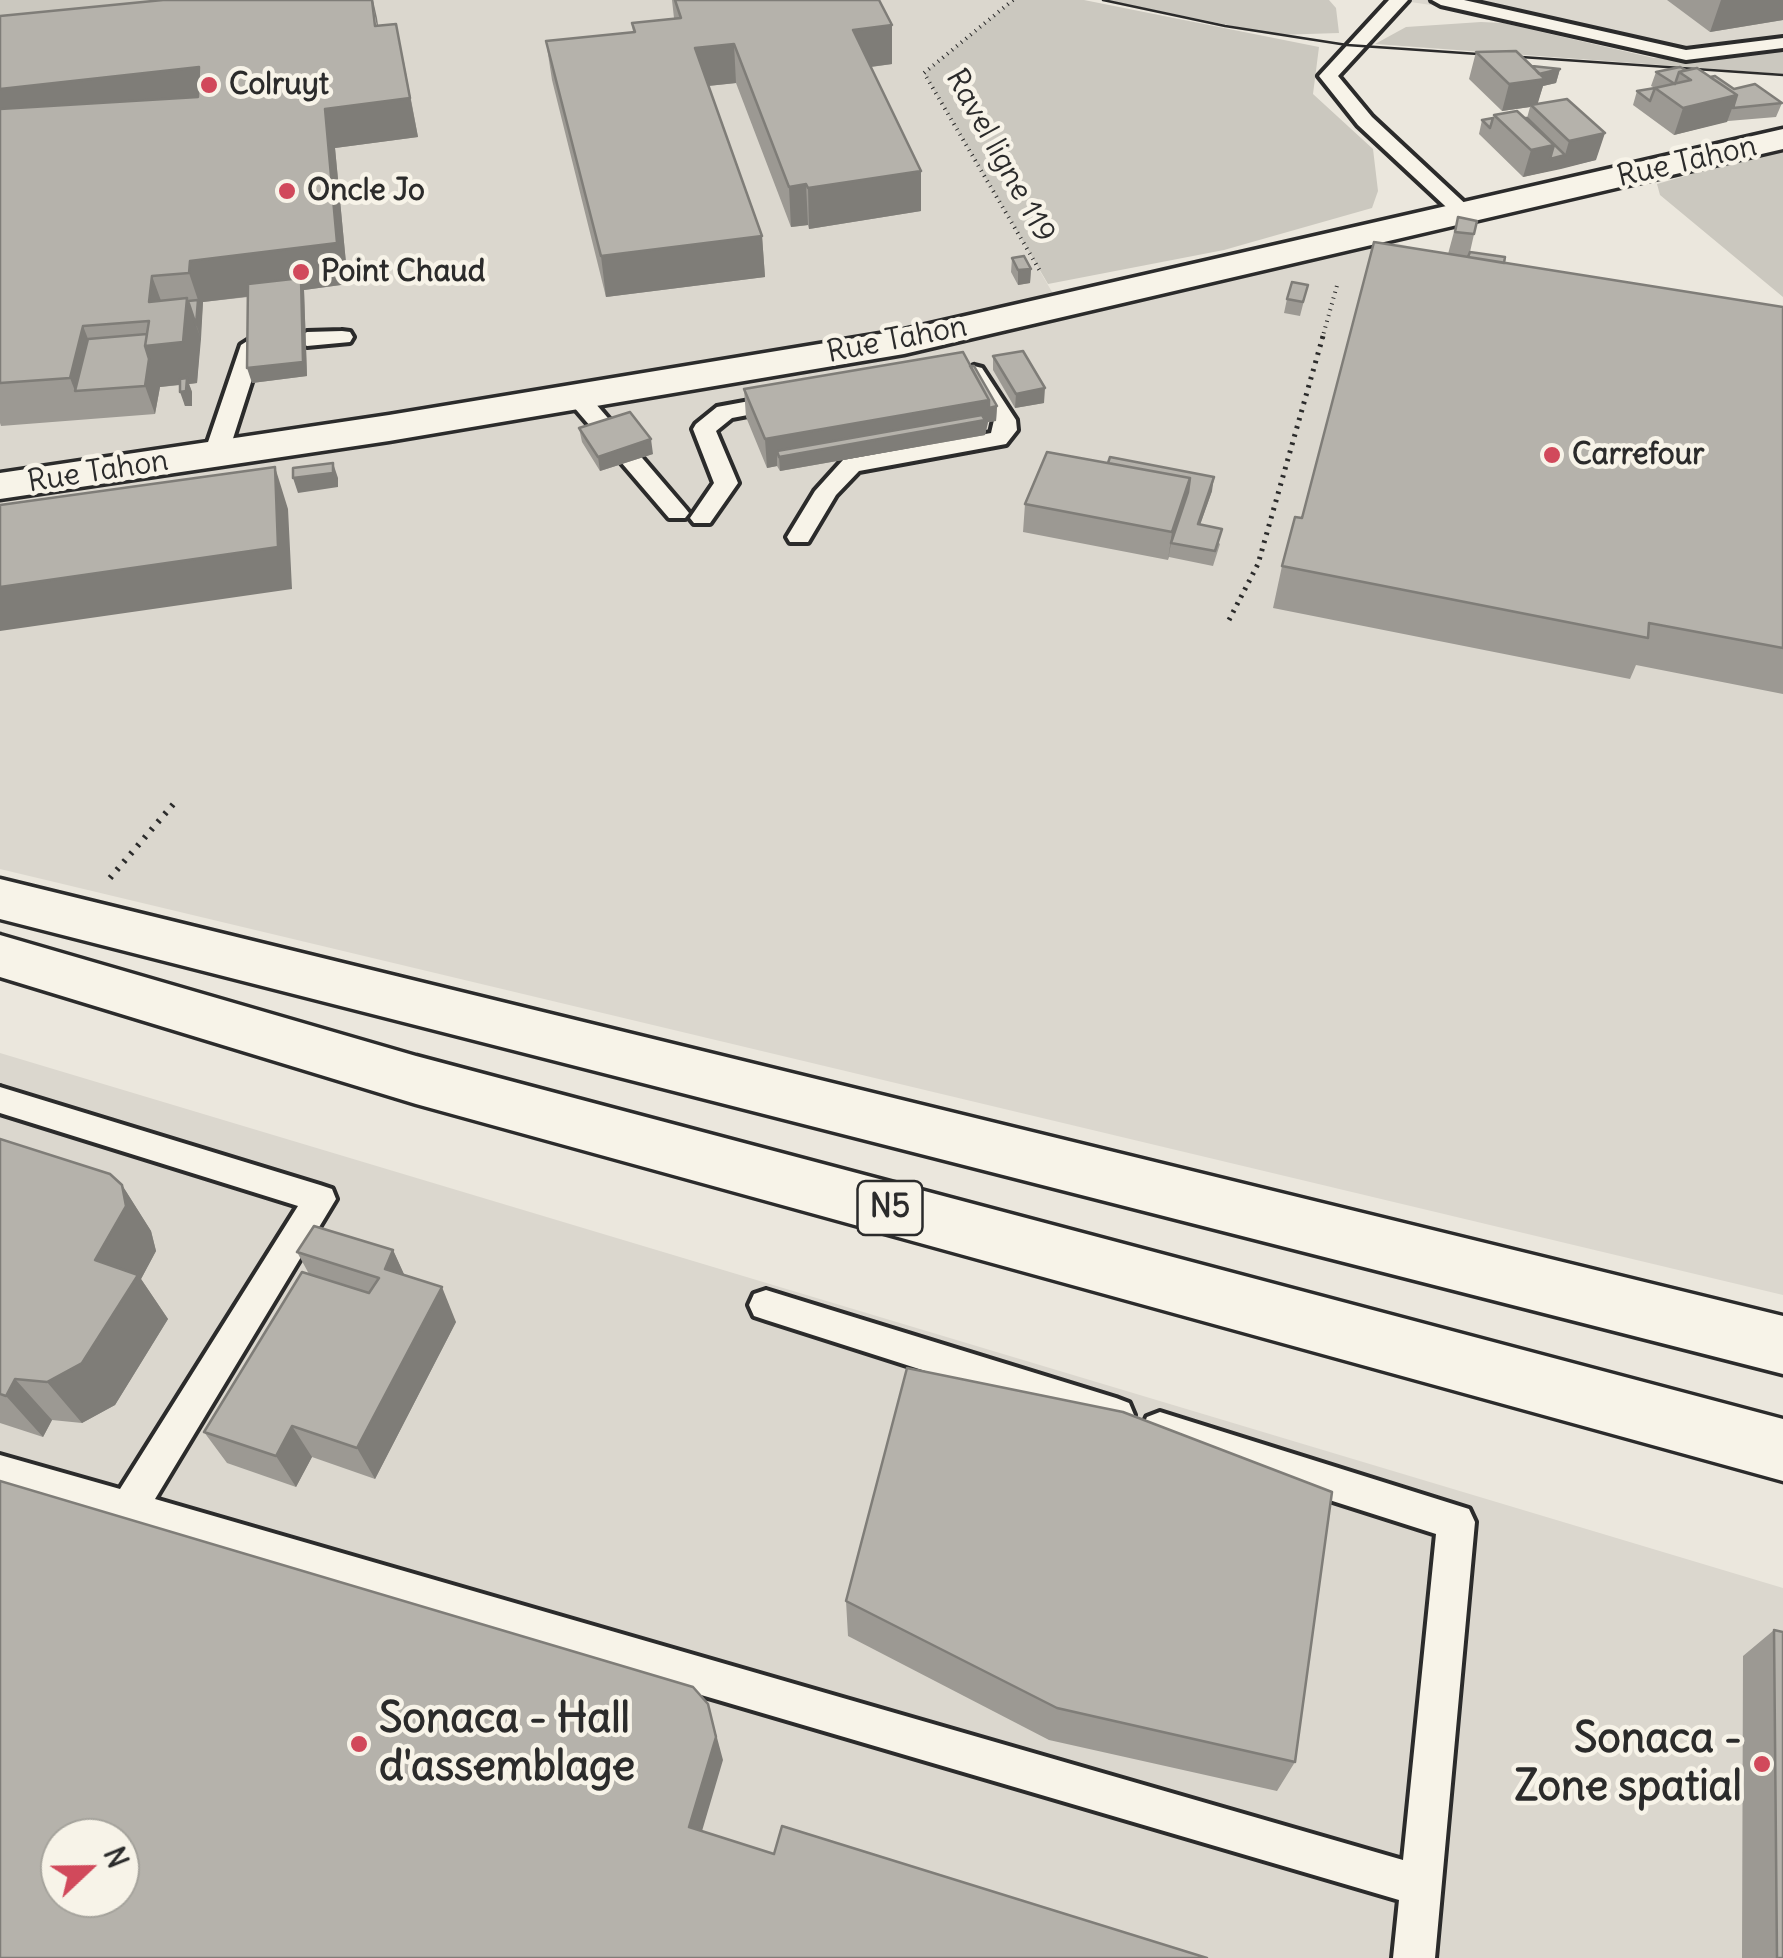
<!DOCTYPE html>
<html>
<head>
<meta charset="utf-8">
<style>
  body { margin:0 }
  #map { position:relative; width:1783px; height:1958px; overflow:hidden; background:#ebe7dd; font-family:Delius,sans-serif }
  canvas { display:block }
  .north { position:absolute; left:40px; top:1818px; width:100px; height:100px; box-sizing:border-box; background:#f7f3e8; border:2px solid #a5a39c; border-radius:50%; rotate:68deg; font-size:28px; font-weight:700; line-height:40px; text-align:center; color:#2b2b2b }
  .north::after { content:''; display:block; margin:auto; width:35px; height:45px; background:#d1495b; clip-path:polygon(50% 0,100% 100%,50% 72%,0 100%) }
</style>
</head>
<body>
<div id="map">
<canvas width="1783" height="1958"></canvas>
<div class="north">N</div>
</div>
<script>
const ctx = document.querySelector('canvas').getContext('2d');
ctx.lineJoin = 'round';
function fillPath(path, color) { ctx.fillStyle = color; ctx.fill(path, 'evenodd'); }
const shape = rows => new Path2D(rows.map(r => 'M' + r).join(''));
function trace(path, color, width, dash) { ctx.strokeStyle = color; ctx.lineWidth = width; ctx.lineCap = dash ? 'butt' : 'round'; ctx.setLineDash(dash || []); ctx.stroke(path); }
function drawText(font, color, halo, rows, align = 'center') {
  ctx.font = font + ' Delius,sans-serif'; ctx.lineWidth = 9; ctx.setLineDash([]); ctx.textBaseline = 'middle'; ctx.strokeStyle = halo; ctx.fillStyle = color; for (const [text, x, y, turn = 0] of rows) {
    ctx.save(); ctx.translate(x, y); ctx.rotate((+turn || 0) * Math.PI / 180); ctx.textAlign = isNaN(turn) ? turn : align; if (halo) ctx.strokeText(text, 0, 0); ctx.fillText(text, 0, 0); ctx.restore();
  }
}
fillPath(shape([
  [229,0,1013,0,925,73,1059,304,1393,242,1535,282,1783,336,1783,1295,0,869,0,45],
  [1397,0,1783,0,1783,74,1546,22],
  [0,1053,1783,1588,1783,1958,0,1958],
  [60,1838,120,1838,120,1898,60,1898]
]), '#dbd7ce');
fillPath(shape([
  [0,0,229,0,0,45],
  [1013,0,1084,0,1319,47,1313,94,1373,149,1378,191,1372,208,1224,250,1048,284,924,73],
  [1106,0,1329,0,1336,8,1339,33,1276,35],
  [1481,22,1503,23,1654,58,1783,50,1783,74,1375,44,1406,27],
  [1783,148,1783,297,1660,195,1657,184]
]), '#cbc8bf');
const service = shape([
  [1389,0,1408,0,1338,76,1372,117,1472,210,1472,218,1458,218,1358,125,1319,76,1389,0],
  [1432,0,1464,0,1686,50,1783,38,1783,48,1686,60,1441,5,1432,0],
  [342,331,350,332,353,337,350,342,307,346,296,339,307,332,342,331],
  [252,338,263,345,228,454,216,461,208,459,204,454,241,345,252,338],
  [974,366,982,368,1016,420,1017,430,1006,444,859,471,836,495,808,542,790,542,787,537,815,491,843,460,991,433,994,420,963,373,974,366],
  [575,387,583,389,685,508,689,513,685,518,669,518,567,399,564,394,575,387],
  [782,395,793,402,790,407,732,418,716,431,738,483,710,523,694,523,690,518,714,483,693,429,696,424,717,407,782,395],
  [0,1087,320,1185,332,1189,336,1199,155,1499,1403,1860,1436,1534,1160,1446,1147,1441,1142,1429,1147,1417,1160,1412,1469,1509,1475,1522,1435,1958,1393,1958,1399,1900,0,1489,0,1455,120,1489,298,1206,0,1113,0,1087],
  [766,1290,1116,1398,1129,1403,1134,1415,1129,1427,1116,1432,766,1320,754,1316,749,1305,754,1294,766,1290]
]);
const minor = shape([
  [1783,129,1783,149,904,354,389,441,0,499,0,473,389,415,904,330,1783,129]
]);
const primary = shape([
  [0,879,1783,1316,1783,1374,0,919,0,879],
  [0,935,416,1056,1783,1419,1783,1481,416,1104,0,977,0,935]
]);
trace(service, '#2b2b2b', 8);
trace(minor, '#2b2b2b', 7);
trace(primary, '#2b2b2b', 7);
trace(shape([
  [1013,0,924,73,1040,271],
  [1322,339,1338,282]
]), '#2b2b2b', 4, [1, 5]);
trace(shape([
  [1229,620,1258,564,1323,336]
]), '#2b2b2b', 5, [2.5, 6]);
trace(shape([
  [110,878,176,801]
]), '#2b2b2b', 6, [2.5, 8]);
fillPath(service, '#f7f3e8');
fillPath(minor, '#f7f3e8');
fillPath(primary, '#f7f3e8');
trace(shape([
  [1103,0,1225,26,1347,45,1783,75]
]), '#2b2b2b', 2.5);
fillPath(shape([
  [672,0,879,0,892,64,871,67,921,171,921,211,809,229,808,225,791,227,736,83,708,86,762,236,765,277,606,297,552,80,546,41,633,32,632,23,674,18],
  [1667,0,1783,0,1783,20,1710,32],
  [0,16,378,26,404,62,418,137,335,148,348,284,304,290,307,376,252,383,248,297,203,302,197,383,189,384,192,392,192,406,185,406,180,385,160,387,155,414,1,426,0,423],
  [1476,52,1532,66,1560,69,1556,83,1543,86,1537,104,1596,160,1523,177,1479,134,1482,120,1493,118,1494,115,1527,118,1530,107,1502,111,1469,79],
  [1685,70,1734,89,1782,103,1776,117,1728,121,1674,135,1633,105,1637,91,1655,88,1651,86,1656,72],
  [1458,217,1477,221,1470,252,1504,263,1783,307,1783,694,1636,665,1630,679,1273,608,1282,566,1302,518,1448,254],
  [1012,258,1031,269,1030,283,1018,285,1011,272],
  [1308,285,1300,316,1284,313,1287,299],
  [993,356,1044,403,1015,408,993,370],
  [970,366,997,406,996,421,988,422,985,435,780,471,777,466,767,468,746,417,744,389],
  [579,428,653,454,600,471,582,442],
  [1212,491,1200,525,1220,544,1213,566,1169,557,1168,560,1023,532,1025,504],
  [0,1139,122,1185,151,1231,156,1251,141,1279,168,1319,115,1405,82,1423,52,1420,43,1437,0,1423],
  [393,1250,404,1275,456,1322,375,1479,312,1457,296,1487,227,1463,204,1432,309,1274,297,1252],
  [846,1601,1295,1762,1277,1791,1049,1740,848,1636],
  [1774,1630,1783,1958,1742,1958,1743,1656]
]), '#9c9993');
fillPath(shape([
  [372,0,373,0,377,18,384,65],
  [1721,0,1783,0,1783,20,1710,32],
  [396,24,418,137,335,148,348,284,304,290,307,376,252,383,247,368,302,290,203,302,201,339,196,325,198,300,189,273,190,261,325,109],
  [892,25,892,64,854,69,853,30],
  [734,44,736,83,698,87,695,48],
  [199,67,211,106,0,119,0,89],
  [1560,69,1556,83,1543,86,1537,106,1531,105,1530,107,1502,111,1509,84,1524,77],
  [1737,95,1727,122,1674,135,1683,108],
  [1605,133,1596,160,1561,169,1569,141],
  [1554,145,1565,155,1561,169,1523,177,1531,150],
  [921,171,921,211,809,229,808,188],
  [806,184,808,225,791,227,789,187],
  [762,236,765,277,606,297,601,256],
  [1031,269,1030,283,1018,285,1018,270],
  [152,276,167,317,149,302],
  [187,298,201,339,197,383,189,384,192,392,192,406,185,406,180,392,186,384,160,387,155,414,145,386,145,346],
  [83,326,99,367,75,391,70,378],
  [1045,388,1044,403,1015,408,1016,394],
  [989,400,997,406,996,421,988,422,985,435,780,471,779,457,777,451,777,466,767,468,765,439],
  [651,439,653,454,600,471,598,457],
  [333,463,338,478,338,487,298,493,293,478],
  [275,467,288,509,292,589,0,631,0,587],
  [1214,477,1212,491,1195,539,1198,524],
  [1190,478,1186,507,1171,543,1168,560,1172,532],
  [122,1185,151,1231,156,1251,141,1279,168,1319,115,1405,82,1423,47,1382,95,1260],
  [393,1250,409,1285,385,1269],
  [442,1287,456,1322,375,1479,357,1448],
  [15,1379,52,1420,43,1437,6,1396],
  [292,1426,312,1457,296,1487,276,1456],
  [708,1704,723,1760,697,1848,689,1827]
]), '#7f7d78');
const building = shape([
  [163,0,372,0,375,26,396,24,410,98,325,109,337,243,190,261,189,273,152,276,149,302,187,298,183,342,145,346,149,321,83,326,70,378,0,383,0,109,198,97,199,67,0,89,0,16,163,0],
  [675,0,879,0,892,25,853,30,921,171,808,188,806,184,789,187,734,44,695,48,762,236,601,256,546,41,635,32,632,23,681,18,675,0],
  [1516,51,1545,79,1509,84,1476,52,1516,51],
  [1532,66,1560,69,1539,74,1532,66],
  [1680,67,1686,70,1679,72,1675,84,1656,72,1680,67],
  [1697,68,1737,95,1683,108,1655,88,1691,80,1679,72,1697,68],
  [1715,76,1734,89,1755,84,1782,103,1733,108,1737,95,1710,77,1715,76],
  [1655,88,1650,101,1637,91,1655,88],
  [1567,99,1605,133,1569,141,1531,105,1567,99],
  [1517,111,1554,145,1531,150,1494,115,1517,111],
  [1493,118,1490,128,1482,120,1493,118],
  [1525,118,1527,118,1565,155,1550,159,1554,145,1525,118],
  [1458,217,1477,221,1474,234,1455,232,1458,217],
  [1374,242,1783,307,1783,648,1649,623,1648,638,1282,566,1295,517,1302,518,1374,242],
  [1470,252,1505,257,1504,263,1468,257,1470,252],
  [1024,256,1031,269,1018,270,1012,258,1024,256],
  [301,278,303,362,247,368,248,284,301,278],
  [1292,282,1308,285,1303,302,1287,299,1292,282],
  [198,300,196,325,188,301,198,300],
  [147,334,145,346,149,359,145,386,75,391,88,339,147,334],
  [1023,351,1045,388,1016,394,993,356,1023,351],
  [963,352,989,400,765,439,744,389,963,352],
  [970,366,974,366,997,406,989,408,989,400,970,366],
  [187,378,186,391,180,392,180,379,187,378],
  [630,412,651,439,598,457,579,428,630,412],
  [982,415,985,420,779,457,777,451,982,415],
  [1047,452,1190,478,1172,532,1025,504,1047,452],
  [1110,457,1214,477,1198,524,1222,529,1215,551,1171,543,1188,492,1190,478,1108,463,1110,457],
  [333,463,333,473,293,478,293,468,333,463],
  [275,467,278,547,0,587,0,505,275,467],
  [0,1139,110,1174,122,1185,126,1206,95,1260,138,1275,82,1363,47,1382,15,1379,6,1396,0,1394,0,1139],
  [314,1226,393,1250,385,1269,442,1287,357,1448,292,1426,276,1456,204,1432,302,1272,369,1293,379,1278,297,1252,314,1226],
  [907,1368,1123,1412,1332,1492,1295,1762,1057,1708,846,1601,907,1368],
  [0,1481,693,1687,708,1704,716,1737,689,1827,774,1854,782,1826,1207,1958,0,1958,0,1481],
  [60,1838,120,1838,120,1898,60,1898,60,1838],
  [1774,1630,1783,1632,1783,1958,1777,1958,1774,1630]
]);
fillPath(building, '#b5b2ab');
trace(building, '#7f7d78', 2.5);
for (const [x, y, r, color] of [
  [209,85,10,"#d1495b"],
  [287,191,10,"#d1495b"],
  [301,272,10,"#d1495b"],
  [1552,455,10,"#d1495b"],
  [359,1744,10,"#d1495b"],
  [1762,1764,10,"#d1495b"]
]) { const dot = new Path2D(); dot.arc(x, y, r, 0, 2 * Math.PI); ctx.fillStyle = color; ctx.fill(dot); trace(dot, '#f7f3e8', 4); }
drawText('bold 30px', '#2b2b2b', '#f7f3e8', [
  ["Colruyt",229,85],
  ["Oncle Jo",307,191],
  ["Point Chaud",321,272],
  ["Carrefour",1572,455]
], 'left');
drawText('30px', '#2b2b2b', '#f7f3e8', [
  ["Ravel ligne 119",1000,156,61],
  ["Rue Tahon",1687,162,-13],
  ["Rue Tahon",897,340,-11],
  ["Rue Tahon",98,472,-9]
]);
for (const [x, y, w] of [
  [890,1208,65]
]) { const box = new Path2D(); box.roundRect(x - w / 2, y - 27, w, 54, 8); ctx.fillStyle = '#f7f3e8'; ctx.fill(box); trace(box, '#2b2b2b', 2.5); }
drawText('bold 32px', '#2b2b2b', null, [
  ["N5",890,1208]
]);
drawText('bold 42px', '#2b2b2b', '#f7f3e8', [
  ["Sonaca - Hall",379,1720],
  ["d'assemblage",379,1768],
  ["Sonaca -",1742,1740,"right"],
  ["Zone spatial",1742,1788,"right"]
], 'left');
</script>
</body>
</html>
